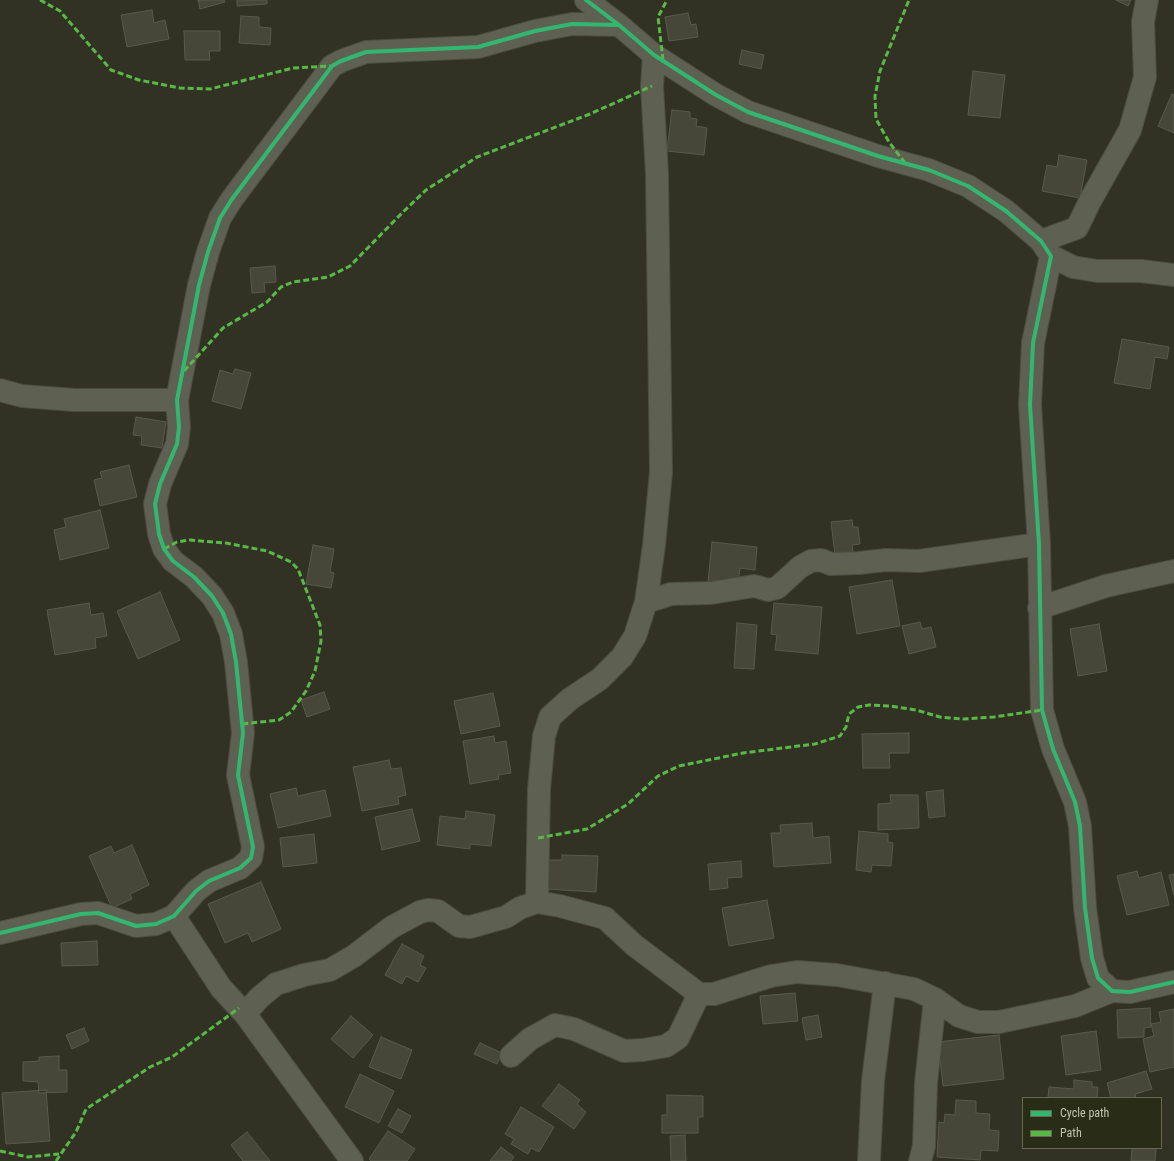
<!DOCTYPE html>
<html>
<head>
<meta charset="utf-8">
<style>
  body { margin:0 }
  #map { position:relative; width:1174px; height:1161px; overflow:hidden; background:#313224; font-family:"Roboto Condensed",sans-serif }
  canvas { display:block }
  .legend { position:absolute; left:1022px; top:1097px; width:140px; height:52px; box-sizing:border-box; background:#292c17; border:1px solid #666952; margin:0; padding:5px 7px; list-style:none; font-size:12px; color:#c1c5ab }
  .legend li { display:flex; align-items:center; gap:8px; height:20px }
  .legend b { width:20px; border:1px solid #666952 }
</style>
</head>
<body>
<div id="map">
<canvas width="1174" height="1161"></canvas>
<ul class="legend">
<li><b style="height:5px;background:#33b770"></b>Cycle path</li>
<li><b style="height:5px;background:#58b947"></b>Path</li>
</ul>
</div>
<script>
const ctx = document.querySelector('canvas').getContext('2d');
ctx.lineJoin = 'round';
function fillPath(path, color) { ctx.fillStyle = color; ctx.fill(path, 'evenodd'); }
const shape = rows => new Path2D(rows.map(r => 'M' + r).join(''));
function trace(path, color, width, dash) { ctx.strokeStyle = color; ctx.lineWidth = width; ctx.lineCap = dash ? 'butt' : 'round'; ctx.setLineDash(dash || []); ctx.stroke(path); }
const building = shape([
  [198,0,224,0,225,2,200,9,198,0],
  [237,0,267,0,267,4,237,6,237,0],
  [1116,0,1131,0,1128,6,1116,0],
  [152,10,154,23,165,20,169,39,127,47,121,15,152,10],
  [688,13,691,25,696,24,698,37,669,41,665,17,688,13],
  [241,16,259,17,259,27,271,28,270,45,239,43,241,16],
  [184,31,220,31,220,51,209,51,210,60,185,60,184,31],
  [742,50,764,55,761,69,739,64,742,50],
  [973,71,1005,75,1000,118,968,115,973,71],
  [1172,94,1174,95,1174,133,1158,126,1172,94],
  [672,110,690,112,690,118,697,119,696,126,707,128,704,155,667,151,672,110],
  [1059,155,1087,160,1080,198,1042,191,1047,165,1057,167,1059,155],
  [275,266,276,282,264,283,265,292,252,293,250,268,275,266],
  [1122,339,1169,347,1167,359,1155,357,1150,389,1114,383,1122,339],
  [235,369,251,373,241,409,212,401,220,370,233,374,235,369],
  [136,417,166,422,162,448,141,445,142,436,133,435,136,417],
  [129,465,137,497,100,506,94,480,102,478,100,472,129,465],
  [100,510,109,548,60,560,54,530,66,527,64,519,100,510],
  [852,520,853,527,858,527,860,544,852,545,853,552,835,555,831,522,852,520],
  [712,542,757,547,755,570,740,568,738,585,708,582,712,542],
  [313,545,334,549,330,572,334,573,331,588,306,584,313,545],
  [892,580,900,626,857,634,849,587,892,580],
  [160,592,180,640,138,659,117,611,160,592],
  [89,603,91,615,103,613,107,636,95,638,96,648,55,655,47,610,89,603],
  [774,603,822,607,818,654,775,650,777,635,771,634,774,603],
  [920,622,922,629,931,627,936,647,909,654,902,626,920,622],
  [737,623,757,625,754,669,734,668,737,623],
  [1099,624,1107,671,1078,676,1070,629,1099,624],
  [324,692,330,709,307,717,301,700,324,692],
  [493,693,500,726,461,734,454,701,493,693],
  [909,733,909,753,889,753,890,768,863,768,862,734,909,733],
  [494,736,495,743,506,741,511,773,498,775,499,779,470,784,463,741,494,736],
  [389,760,391,769,401,768,406,795,398,797,399,804,362,811,353,767,389,760],
  [296,788,298,796,325,790,331,816,278,828,270,794,296,788],
  [943,790,945,816,929,818,926,792,943,790],
  [890,795,918,795,919,828,878,830,878,804,891,803,890,795],
  [412,809,420,841,382,850,375,817,412,809],
  [466,811,495,815,491,846,470,844,470,849,437,845,440,816,465,819,466,811],
  [812,823,813,838,829,836,831,863,774,867,771,833,781,833,780,825,812,823],
  [859,831,888,834,888,842,893,843,891,866,872,865,871,872,856,870,859,831],
  [314,834,317,863,283,867,280,838,314,834],
  [132,845,149,885,130,894,132,899,112,908,89,856,111,846,114,853,132,845],
  [562,855,598,856,596,892,545,889,547,860,562,860,562,855],
  [741,861,742,877,727,878,728,888,710,890,708,864,741,861],
  [1137,871,1139,878,1161,872,1169,905,1127,915,1117,876,1137,871],
  [1174,874,1174,895,1169,875,1174,874],
  [261,882,281,929,252,942,248,933,225,943,208,904,261,882],
  [767,900,774,938,729,946,722,908,767,900],
  [97,941,98,965,62,966,61,943,97,941],
  [402,944,424,956,420,965,426,968,418,982,406,976,402,984,385,975,402,944],
  [795,993,798,1021,763,1024,760,996,795,993],
  [1150,1008,1151,1027,1144,1028,1144,1037,1118,1038,1117,1010,1150,1008],
  [1174,1009,1174,1067,1150,1072,1143,1039,1154,1036,1151,1024,1161,1022,1159,1012,1174,1009],
  [818,1015,822,1037,806,1040,802,1018,818,1015],
  [351,1016,373,1035,353,1058,331,1039,351,1016],
  [84,1028,89,1041,72,1049,66,1035,84,1028],
  [1096,1031,1101,1070,1066,1075,1061,1036,1096,1031],
  [999,1035,1004,1079,943,1086,938,1042,999,1035],
  [381,1037,412,1050,401,1079,369,1067,381,1037],
  [480,1043,502,1053,497,1064,474,1054,480,1043],
  [59,1056,59,1070,67,1070,67,1092,39,1093,38,1082,23,1081,23,1062,39,1061,39,1057,59,1056],
  [1146,1071,1152,1089,1135,1094,1136,1098,1111,1098,1107,1083,1146,1071],
  [360,1074,394,1091,379,1123,345,1107,360,1074],
  [1074,1080,1092,1082,1092,1087,1098,1087,1097,1098,1048,1098,1049,1087,1074,1089,1074,1080],
  [559,1084,580,1100,577,1104,586,1112,574,1129,542,1106,559,1084],
  [46,1090,50,1141,6,1144,2,1093,46,1090],
  [667,1095,703,1096,703,1117,698,1117,698,1133,662,1133,662,1115,667,1115,667,1095],
  [956,1100,976,1101,976,1113,990,1114,989,1130,999,1131,998,1151,981,1150,980,1160,937,1157,939,1122,944,1123,945,1114,955,1115,956,1100],
  [521,1107,554,1127,539,1152,531,1148,528,1154,511,1144,514,1139,505,1134,521,1107],
  [398,1109,411,1116,402,1133,388,1126,398,1109],
  [388,1131,415,1149,407,1161,371,1161,369,1159,388,1131],
  [247,1132,270,1161,243,1161,231,1145,247,1132],
  [685,1135,686,1161,671,1161,670,1136,685,1135],
  [501,1147,514,1157,511,1161,490,1161,501,1147],
  [1132,1148,1156,1148,1155,1161,1131,1161,1132,1148]
]);
fillPath(building, '#464739');
trace(building, '#585a4b', 1);
const street = shape([
  [586,0,619,25,654,55,716,95,748,112,878,156,929,170,968,186,1006,211,1041,241,1051,256,1033,343,1030,405,1039,544,1042,710,1053,749,1075,802,1080,826,1085,908,1092,958,1098,978,1112,991,1130,992,1174,982],
  [1041,241,1077,228,1090,201,1130,130,1145,77,1143,22,1147,0],
  [1051,256,1073,267,1097,271,1141,271,1174,275],
  [0,390,22,396,74,400,177,400],
  [646,602,671,594,711,593,754,586,768,590,777,588,800,567,811,561,821,560,831,564,859,563,886,560,919,561,1039,544],
  [1039,608,1106,586,1174,571],
  [537,902,539,789,544,736,550,717,570,699,600,679,622,657,635,636,646,602,654,545,661,472,657,174,652,86,654,55],
  [174,916,221,988,245,1014,352,1161],
  [0,933,81,914,98,913,136,926,156,924,174,916,196,891,209,881,240,868,251,858,253,847,238,775,243,733,236,662,231,634,223,613,212,596,194,577,173,561,164,549,159,534,155,504,160,484,177,444,179,427,177,400,199,285,208,252,220,218,232,199,332,66,341,61,366,52,478,47,535,31,572,24,619,25],
  [245,1014,259,998,276,984,304,975,330,970,354,956,392,927,420,912,428,910,438,911,459,926,470,927,506,917,520,908,537,902,560,906,605,918,634,945,699,994,714,994,771,976,797,972,837,975,914,989,935,999,959,1016,978,1022,999,1022,1075,1006,1112,991],
  [511,1056,530,1039,555,1025,574,1029,624,1051,643,1050,666,1046,678,1038,699,994],
  [869,1161,873,1081,885,983],
  [920,1161,924,1146,926,1083,935,999]
]);
trace(street, '#4b4d42', 24);
trace(street, '#5e6052', 22);
trace(shape([
  [40,0,60,11,111,70,139,80,180,88,210,89,293,68,332,66],
  [663,60,658,17,667,0],
  [905,163,889,142,876,119,875,96,880,71,909,0],
  [184,371,223,328,267,302,281,287,293,282,328,277,350,266,402,213,426,190,477,157,590,114,652,86],
  [164,549,177,542,190,540,226,543,267,551,291,562,298,569,320,625,321,641,315,671,306,691,291,712,279,720,242,724],
  [538,838,587,829,628,804,658,776,679,766,743,753,815,744,840,736,846,727,849,714,858,707,869,705,890,706,916,710,940,717,963,719,994,717,1042,710],
  [0,1151,28,1157,59,1154],
  [56,1161,76,1132,86,1109,150,1067,172,1057,239,1008]
]), '#58b947', 3, [6, 3]);
trace(shape([
  [586,0,619,25,654,55,716,95,748,112,878,156,929,170,968,186,1006,211,1041,241,1051,256,1033,343,1030,405,1039,544,1042,710,1053,749,1075,802,1080,826,1085,908,1092,958,1098,978,1112,991,1130,992,1174,982],
  [0,933,81,914,98,913,136,926,156,924,174,916,196,891,209,881,240,868,251,858,253,847,238,775,243,733,236,662,231,634,223,613,212,596,194,577,173,561,164,549,159,534,155,504,160,484,177,444,179,427,177,400,199,285,208,252,220,218,232,199,332,66,341,61,366,52,478,47,535,31,572,24,619,25]
]), '#33b770', 4);
</script>
</body>
</html>
